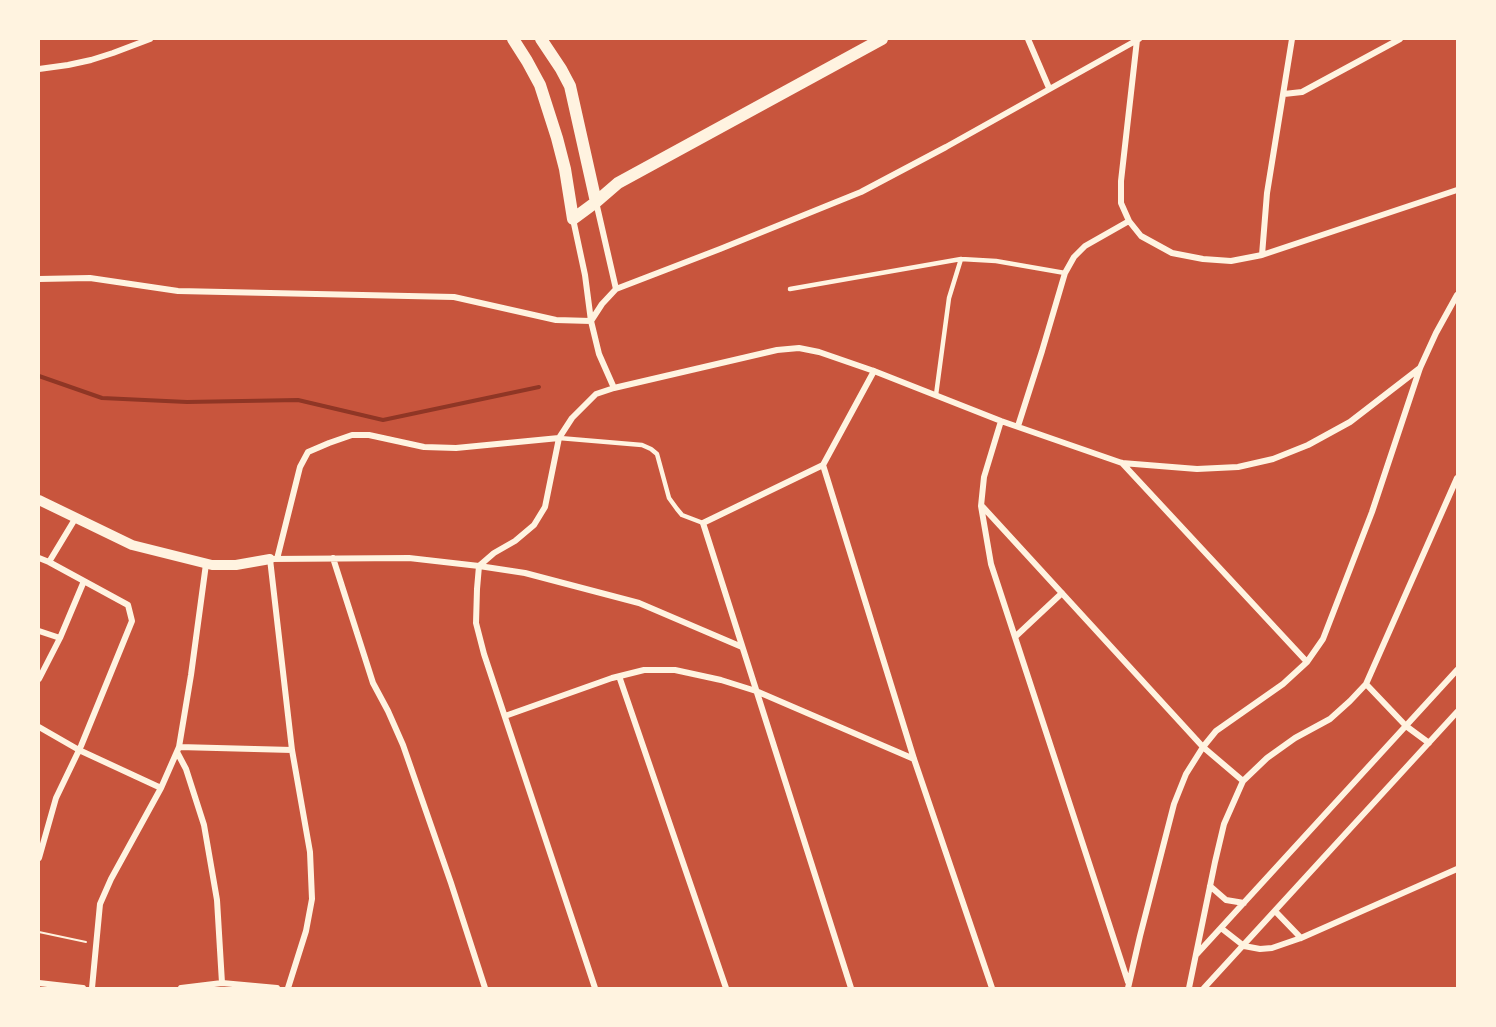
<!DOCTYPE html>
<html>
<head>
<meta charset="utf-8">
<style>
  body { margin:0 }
  #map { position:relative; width:1496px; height:1027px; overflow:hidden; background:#c8553d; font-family:"Public Sans",sans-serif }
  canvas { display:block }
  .frame { position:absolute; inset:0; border:40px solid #fff3e0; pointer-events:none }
</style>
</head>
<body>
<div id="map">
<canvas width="1496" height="1027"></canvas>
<div class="frame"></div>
</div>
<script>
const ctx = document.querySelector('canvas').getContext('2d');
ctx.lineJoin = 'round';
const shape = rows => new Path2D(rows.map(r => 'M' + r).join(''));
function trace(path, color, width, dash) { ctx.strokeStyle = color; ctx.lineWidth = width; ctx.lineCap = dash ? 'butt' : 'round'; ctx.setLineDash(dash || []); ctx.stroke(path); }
trace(shape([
  [39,376,102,398,187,402,298,400,383,420,539,387]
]), '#8f3625', 4);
trace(shape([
  [39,932,86,942]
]), '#fff3e0', 2);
trace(shape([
  [790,289,961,259,996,261,1065,273],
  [936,395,949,298,961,259],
  [559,438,642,445,651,449,657,454,669,498,677,509,682,515,703,523]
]), '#fff3e0', 4.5);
trace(shape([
  [1028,39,1049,88],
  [1137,40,1121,181,1121,203,1129,221,1141,236,1172,253,1203,259,1231,261,1262,255,1457,190],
  [39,69,68,65,91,60,113,53,150,39],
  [1284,94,1302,92,1400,39],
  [596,202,616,289],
  [573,219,585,275,591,321,599,354,614,388],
  [1262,255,1267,193,1292,39],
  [39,279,90,278,178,291,454,297,556,320,591,321],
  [591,321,602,304,616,289,720,249,861,192,946,147,1139,39],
  [1001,421,984,477,981,506,991,564,1128,982],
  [1018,426,1042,351,1065,273,1074,257,1085,246,1129,221],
  [1122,463,1307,662],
  [823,465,914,759,992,988],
  [982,506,1203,747,1243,781],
  [39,558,49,562,128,605,132,621,81,746,56,798,39,858],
  [333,558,373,683,388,711,403,745,451,883,485,988],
  [277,559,300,467,308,452,329,443,352,435,369,435,424,447,456,448,559,438],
  [49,562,75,519],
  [39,631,60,638],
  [1015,637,1062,593],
  [619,676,726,988],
  [39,679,60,638,84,581],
  [1366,684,1406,726,1429,743],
  [505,716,612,678,644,670,675,670,721,680,756,691,914,759],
  [39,727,79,750,161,788],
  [179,747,292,750],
  [177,752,186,769,204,825,217,900,222,983],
  [1210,886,1226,900,1244,903],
  [1275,911,1301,938],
  [1221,928,1244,946,1260,949,1272,948,1301,938,1457,869],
  [1196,955,1457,670],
  [39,983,83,988],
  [92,988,100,904,111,879,161,788,179,747,191,675,206,564],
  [181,988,222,983,277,988],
  [288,988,306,931,312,899,310,852,292,750,270,559,409,558,479,566,525,573,639,603,742,647],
  [595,988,484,654,476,623,477,589,479,566,494,553,515,541,534,525,545,507,559,438,572,418,596,394,614,388,777,350,799,348,819,352,874,371,1001,421,1122,463,1197,469,1238,467,1273,459,1308,445,1350,422,1420,368],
  [851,988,703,523,823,465,874,371],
  [1128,988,1140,936,1174,804,1186,774,1203,747,1216,731,1283,684,1307,662,1323,639,1372,512,1420,368,1436,333,1457,295],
  [1189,988,1215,862,1224,824,1243,781,1267,758,1295,738,1330,719,1350,701,1366,684,1457,478],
  [1204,988,1457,712]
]), '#fff3e0', 6);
trace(shape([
  [39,500,132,545,212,565,236,565,270,559]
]), '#fff3e0', 10);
trace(shape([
  [513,39,527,61,540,85,557,138,565,169,573,219,596,202,618,183,882,39],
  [541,39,561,69,570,86,596,202]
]), '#fff3e0', 12);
</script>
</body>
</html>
